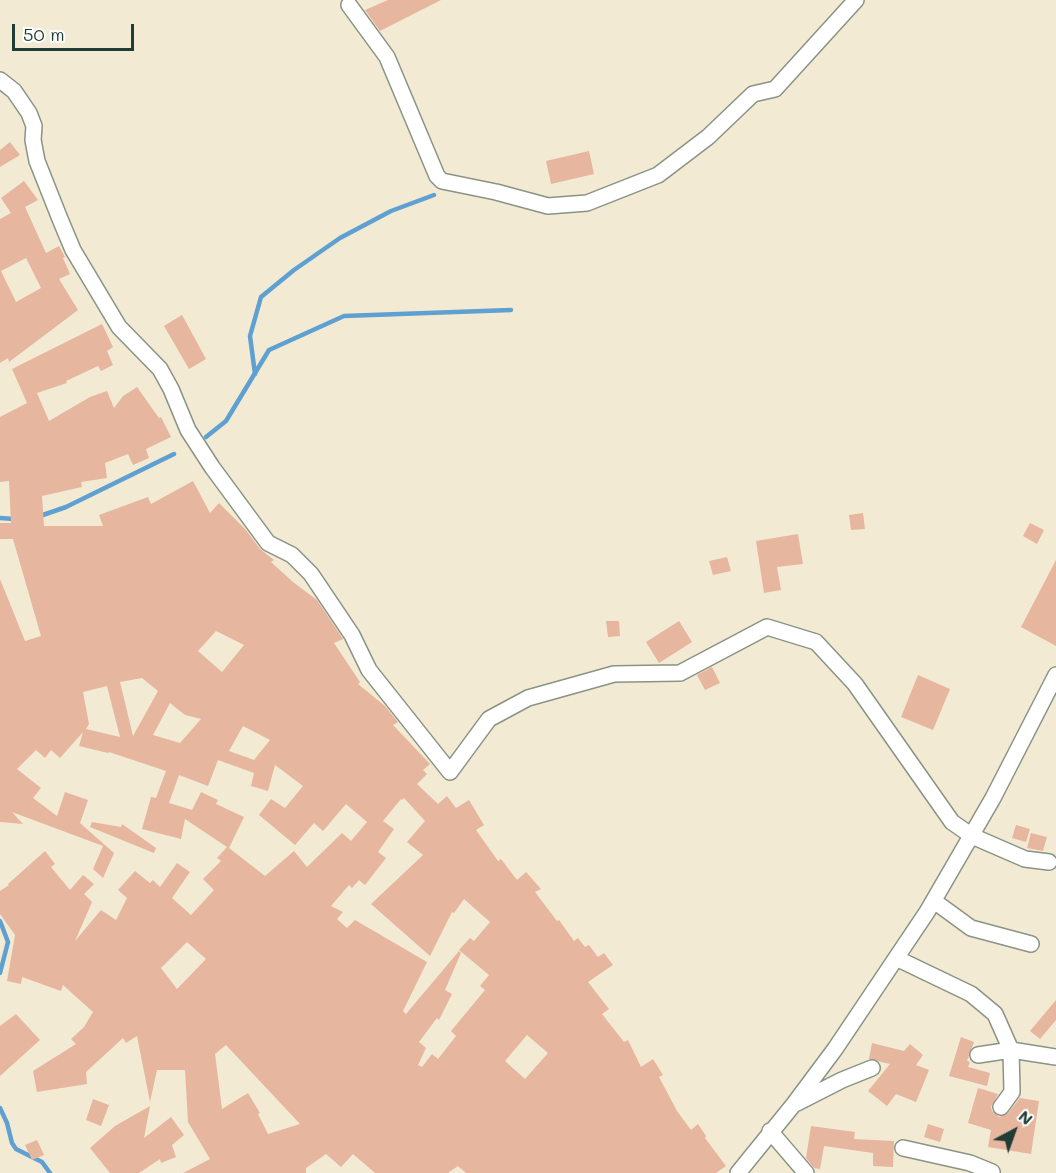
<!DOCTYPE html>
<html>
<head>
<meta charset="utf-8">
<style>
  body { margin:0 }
  #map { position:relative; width:1056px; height:1173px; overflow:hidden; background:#f3ead4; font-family:Mali,sans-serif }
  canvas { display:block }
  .north { position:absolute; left:984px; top:1101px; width:60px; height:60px; -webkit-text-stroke:4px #fff; paint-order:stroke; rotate:41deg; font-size:16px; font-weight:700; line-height:24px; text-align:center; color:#1f3d34 }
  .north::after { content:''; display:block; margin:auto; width:21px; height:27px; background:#1f3d34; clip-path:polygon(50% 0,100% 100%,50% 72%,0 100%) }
  .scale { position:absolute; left:12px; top:24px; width:122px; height:27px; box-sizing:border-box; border:3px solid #1f3d34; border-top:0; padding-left:8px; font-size:18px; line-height:21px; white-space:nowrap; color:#1f3d34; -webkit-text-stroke:4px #fff; paint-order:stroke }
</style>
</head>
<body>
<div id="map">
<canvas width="1056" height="1173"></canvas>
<div class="north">N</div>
<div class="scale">50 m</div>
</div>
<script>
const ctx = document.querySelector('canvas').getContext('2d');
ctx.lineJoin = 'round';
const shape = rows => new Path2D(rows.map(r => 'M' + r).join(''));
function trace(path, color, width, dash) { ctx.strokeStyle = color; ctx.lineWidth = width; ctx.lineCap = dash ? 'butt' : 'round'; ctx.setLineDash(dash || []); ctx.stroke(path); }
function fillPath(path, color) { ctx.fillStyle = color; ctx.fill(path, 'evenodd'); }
trace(shape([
  [255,374,250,336,261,297,294,270,340,238,391,211,434,195],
  [206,437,226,421,269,350,344,316,511,310],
  [40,516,66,507,174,454],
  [0,518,14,519],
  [0,921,8,942,0,973],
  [0,1108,7,1123,12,1143,16,1149,42,1162,50,1173]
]), '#5da0d1', 4.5);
fillPath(shape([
  [388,0,441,0,380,31,365,10],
  [10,142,20,155,0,167,0,150],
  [589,151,594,174,551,184,546,161],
  [24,181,38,200,25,207,46,253,59,246,65,257,63,258,70,274,59,279,78,310,9,362,8,358,0,363,0,219,11,213,1,198],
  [26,258,41,288,16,302,1,271],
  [182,315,206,359,189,369,164,326],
  [102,324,113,347,107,351,113,365,101,371,98,366,66,381,67,383,37,393,49,421,90,397,107,391,114,408,123,396,137,387,159,418,161,417,171,437,146,449,149,458,133,465,128,454,105,463,107,478,81,482,82,487,42,496,44,526,103,526,99,515,148,497,151,504,193,481,210,513,219,503,246,530,260,549,274,560,271,562,293,582,317,600,343,639,334,643,360,682,358,684,385,706,398,722,393,725,430,764,423,770,427,774,417,784,438,804,447,796,456,808,469,800,484,825,476,830,498,861,501,859,517,880,526,872,541,889,535,892,557,921,559,920,574,941,578,938,585,947,589,945,598,957,604,953,613,965,588,982,609,1009,602,1014,624,1042,628,1040,641,1067,653,1059,663,1075,659,1077,677,1111,691,1130,698,1124,706,1136,705,1138,726,1166,716,1173,466,1173,458,1166,448,1173,375,1173,353,1154,341,1167,326,1154,306,1168,306,1173,183,1173,210,1159,188,1122,185,1070,157,1070,150,1102,137,1036,126,1043,123,1038,86,1072,87,1084,37,1092,33,1071,76,1044,71,1039,84,1027,93,1012,63,985,61,991,22,977,21,984,7,981,15,935,0,914,0,891,9,885,8,884,45,851,55,864,51,867,70,890,83,875,94,884,84,894,92,902,75,941,101,910,116,920,127,898,118,890,135,871,150,883,153,880,160,887,177,863,190,872,172,898,191,915,214,890,203,879,221,861,217,858,227,847,185,819,181,839,142,829,151,797,156,798,166,771,109,752,108,753,79,746,83,732,60,758,51,750,45,758,36,750,17,769,41,788,33,798,57,816,65,792,88,800,80,823,114,853,103,878,93,869,103,846,12,812,23,824,0,822,0,579,25,641,41,636,13,539,0,539,0,523,11,523,9,481,0,482,0,417,27,403,12,369],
  [216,631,244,645,222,672,198,651],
  [142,678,158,691,133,736,120,682],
  [107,686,120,737,86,729,89,724,83,692],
  [170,703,185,715,201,719,180,743,153,735],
  [243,726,270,740,254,760,229,751],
  [218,760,254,773,251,786,268,791,275,765,303,786,285,808,271,799,259,815,295,845,314,823,323,831,346,804,367,822,351,841,342,833,307,867,294,851,265,876,229,848,244,817,216,804,218,800,201,792,192,810,169,803,179,775,208,786],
  [404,798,425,821,407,842,423,855,371,904,430,956,452,912,454,913,464,899,490,922,474,941,470,938,459,950,489,975,480,986,485,990,451,1031,456,1036,438,1059,432,1054,422,1067,418,1065,426,1048,419,1042,437,1018,439,1020,452,994,445,990,461,953,459,951,406,1014,403,1011,427,962,355,920,347,928,337,919,343,912,331,906,349,885,352,888,359,880,365,885,386,858,378,852,394,829,383,821,401,799,402,800],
  [187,942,206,959,177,989,161,968],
  [527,1035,548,1053,525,1079,505,1061],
  [226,1045,300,1124,268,1134,258,1114,260,1113,248,1093,222,1109,215,1054],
  [863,513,865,529,851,530,849,515],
  [1030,523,1044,530,1037,544,1023,536],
  [798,534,803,564,777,567,781,590,764,593,756,541],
  [727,557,731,571,713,575,709,561],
  [1056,560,1056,646,1021,627],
  [606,621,619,621,620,636,608,637],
  [679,621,692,642,659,663,646,642],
  [712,667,720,683,705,690,697,675],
  [918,675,950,689,933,730,901,717],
  [92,822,121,827,122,824,156,848,154,853,90,827],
  [1016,825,1030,829,1026,842,1012,838],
  [1031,833,1047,837,1043,851,1027,848],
  [1056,1000,1056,1020,1040,1039,1030,1031],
  [16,1014,40,1040,0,1076,0,1026],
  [961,1037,974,1042,967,1061,970,1062,968,1067,990,1073,987,1086,949,1076],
  [872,1043,904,1051,910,1044,923,1055,916,1065,929,1070,916,1102,896,1094,887,1106,868,1091,890,1064,869,1059],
  [978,1088,998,1094,991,1107,992,1111,999,1117,1008,1113,1020,1098,1039,1101,1031,1154,988,1147,991,1130,968,1123],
  [93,1099,109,1105,101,1126,86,1120],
  [150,1106,144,1138,171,1117,184,1135,172,1145,176,1157,161,1163,160,1159,139,1173,110,1173,90,1148,115,1126],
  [928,1124,944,1129,940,1142,924,1137],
  [811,1126,855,1132,854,1139,894,1141,893,1167,873,1166,873,1153,824,1146,820,1169,814,1168,806,1158],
  [37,1140,44,1155,32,1160,25,1145]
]), '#e6b69e');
const minor = shape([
  [349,5,387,57,437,176,442,181,496,192,548,206,587,203,658,175,708,137,753,94,775,89,856,0],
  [0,80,14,91,29,113,34,126,33,140,37,161,60,219,73,250,119,327,160,369,171,389,188,430,212,467,268,543,292,555,311,574,352,635,369,670,450,772,489,719,528,698,614,674,680,673,767,627,816,642,855,684,952,822,972,836,1025,859,1049,862],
  [934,901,971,928,1031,944],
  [896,958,971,994,995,1014,1011,1050,1056,1057],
  [978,1055,1011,1050,1012,1092,1001,1107],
  [797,1103,842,1080,872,1068],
  [770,1131,806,1173],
  [903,1148,970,1163,992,1172],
  [738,1173,794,1104,835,1049,927,912,993,798,1056,675]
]);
trace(minor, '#899484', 18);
trace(minor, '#fff', 15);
</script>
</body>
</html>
